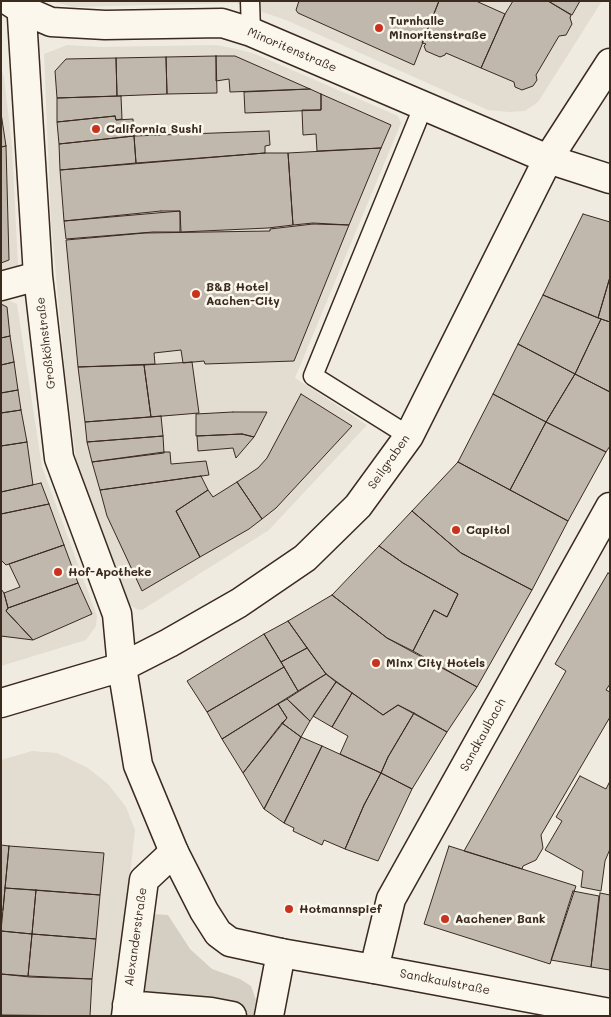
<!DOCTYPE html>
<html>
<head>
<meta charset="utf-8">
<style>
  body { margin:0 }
  #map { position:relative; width:611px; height:1017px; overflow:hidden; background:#f0ebe0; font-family:Mali,sans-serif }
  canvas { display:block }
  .frame { position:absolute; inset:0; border:2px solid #3b2a1e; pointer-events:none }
</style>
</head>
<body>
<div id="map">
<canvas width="611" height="1017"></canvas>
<div class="frame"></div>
</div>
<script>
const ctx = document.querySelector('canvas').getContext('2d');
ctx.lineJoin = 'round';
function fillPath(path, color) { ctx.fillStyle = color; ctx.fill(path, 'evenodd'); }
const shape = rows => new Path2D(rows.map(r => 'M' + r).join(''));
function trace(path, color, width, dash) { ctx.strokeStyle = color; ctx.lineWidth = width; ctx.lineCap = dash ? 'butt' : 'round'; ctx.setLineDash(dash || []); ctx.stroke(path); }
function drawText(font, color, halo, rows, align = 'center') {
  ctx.font = font + ' Mali,sans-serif'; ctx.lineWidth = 5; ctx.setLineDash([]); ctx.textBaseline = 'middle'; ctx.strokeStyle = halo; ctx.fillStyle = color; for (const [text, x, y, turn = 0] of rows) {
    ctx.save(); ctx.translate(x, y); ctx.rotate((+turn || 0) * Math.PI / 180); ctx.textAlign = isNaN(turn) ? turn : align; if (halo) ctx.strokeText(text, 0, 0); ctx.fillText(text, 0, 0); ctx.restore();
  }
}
fillPath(shape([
  [50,1,602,1,538,102,525,111,509,112,488,110,286,20,236,3,73,7],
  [67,45,100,47,216,45,237,49,255,54,398,116,401,123,295,378,367,425,269,530,142,610,136,609,130,605,93,518,76,459,65,373,51,222,44,54],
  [1,69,4,77,12,147,18,266,1,270],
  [1,297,17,304,42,467,97,616,96,626,86,640,1,666],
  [32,751,57,753,88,768,108,784,126,807,135,830,114,1016,1,1016,1,760]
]), '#e2dcd1');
fillPath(shape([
  [153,914,168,915,190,949,212,969,240,979,251,986,256,1000,253,1016,141,1016]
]), '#d5cec3');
const building = shape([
  [299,1,439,1,414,65,298,13,296,10,299,1],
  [439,1,476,1,505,14,481,68,446,53,445,55,440,57,426,51,424,46,426,44,422,43,439,1],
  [513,1,548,1,571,15,570,18,572,24,566,35,559,36,536,75,537,80,533,86,522,90,515,87,514,82,481,68,505,14,513,1],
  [548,1,580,1,572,15,548,1],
  [216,56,217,93,167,94,166,57,216,56],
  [216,56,235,56,310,89,230,92,229,79,216,81,216,56],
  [166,57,167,94,117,96,116,58,166,57],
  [116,58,117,96,57,98,55,71,66,59,116,58],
  [310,89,321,94,321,110,245,113,244,92,310,89],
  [321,94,391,125,381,148,317,151,316,134,303,135,302,110,321,110,321,94],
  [121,96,122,119,116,120,115,116,57,122,57,98,121,96],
  [1,113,6,146,1,147,1,113],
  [115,116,116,120,133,119,134,136,59,144,57,122,115,116],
  [269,131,270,145,265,146,265,153,136,163,134,136,269,131],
  [134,136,136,163,60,170,59,144,134,136],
  [6,146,9,260,1,263,1,147,6,146],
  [381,148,349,225,313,223,293,225,288,153,381,148],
  [265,153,288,153,293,225,268,228,181,232,180,211,64,221,60,170,265,153],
  [161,211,180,211,180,232,153,232,66,239,64,221,161,211],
  [583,214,610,222,610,277,598,318,543,295,583,214],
  [313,224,349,225,294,361,205,364,204,361,183,363,181,350,154,353,155,364,78,367,66,240,145,233,270,231,270,229,313,224],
  [610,277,610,322,598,318,610,277],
  [543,295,601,319,575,374,518,344,543,295],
  [1,304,7,307,10,336,1,338,1,304],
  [601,319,610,322,610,392,575,374,601,319],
  [10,336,14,362,1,365,1,338,10,336],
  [518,344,575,374,546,422,493,394,518,344],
  [14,362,18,390,1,393,1,365,14,362],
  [192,362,199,413,151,417,144,365,192,362],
  [144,365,151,417,85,422,78,367,144,365],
  [575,374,610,392,610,446,606,452,546,422,575,374],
  [18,390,21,410,1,413,1,393,18,390],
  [301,394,352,426,276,508,262,519,237,482,258,468,267,458,301,394],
  [493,394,546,422,510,490,458,462,493,394],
  [21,410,27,442,1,446,1,413,21,410],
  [233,412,267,412,254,437,242,434,196,436,196,414,233,412],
  [161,416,163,436,87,442,85,422,161,416],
  [546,422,606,452,568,521,510,490,546,422],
  [242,434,254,437,236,458,233,448,198,451,197,436,242,434],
  [163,436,164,453,92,462,87,442,163,436],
  [27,442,33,485,1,492,1,446,27,442],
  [164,452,170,452,171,464,206,461,209,475,100,490,92,462,164,452],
  [458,462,568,521,532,590,461,553,412,511,458,462],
  [201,476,208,490,176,511,200,557,142,591,107,516,100,490,201,476],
  [237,482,262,519,249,529,200,557,176,511,208,490,213,497,237,482],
  [41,483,49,504,1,514,1,492,41,483],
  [49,504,64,545,6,565,1,560,1,514,49,504],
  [412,511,461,553,532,590,477,687,413,651,434,610,447,617,458,594,403,563,379,546,412,511],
  [64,545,78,583,8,608,4,593,20,587,9,564,64,545],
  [379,546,403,563,458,594,447,617,434,610,413,651,387,638,332,595,379,546],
  [608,573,610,574,610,684,606,690,610,692,610,717,541,835,543,848,536,860,523,866,522,869,464,851,566,671,555,664,608,573],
  [78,583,92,614,33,640,6,611,8,608,78,583],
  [1,589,4,593,8,608,6,611,33,640,1,636,1,589],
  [332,595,387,638,477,687,447,732,398,705,383,715,326,674,288,621,332,595],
  [288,621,307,648,281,662,264,634,288,621],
  [264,634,284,667,207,712,187,681,264,634],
  [307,648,326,674,298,691,281,662,307,648],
  [284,667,298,691,222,739,207,712,284,667],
  [326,674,336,682,310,721,287,699,326,674],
  [336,682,352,693,332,727,313,716,336,682],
  [352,693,383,715,398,705,414,713,388,757,381,773,340,754,348,736,332,727,352,693],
  [287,699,310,721,301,737,282,723,287,718,278,704,287,699],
  [278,704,287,718,243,773,222,739,278,704],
  [414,713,447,732,412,789,381,773,388,757,414,713],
  [282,723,301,737,264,809,243,773,282,723],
  [301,737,322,746,284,823,264,809,301,737],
  [322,746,381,773,364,805,345,849,324,840,322,845,293,831,294,828,284,823,322,746],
  [381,773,412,789,378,861,345,849,364,805,381,773],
  [580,776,606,789,610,781,610,849,605,861,601,891,581,887,583,871,545,850,562,821,556,817,580,776],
  [1,845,9,846,3,910,1,910,1,845],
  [9,846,104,853,100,895,5,888,9,846],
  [449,846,576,886,550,964,424,924,449,846],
  [5,888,36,890,32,934,1,931,5,888],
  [36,890,100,895,96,939,32,934,36,890],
  [573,891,599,896,591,967,551,960,573,891],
  [600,893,610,895,610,970,591,967,600,893],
  [1,931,32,934,28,976,1,974,1,931],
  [32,934,96,939,92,979,28,976,32,934],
  [1,974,30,977,92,979,90,1016,1,1015,1,974]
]);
fillPath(building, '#c0b8ad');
trace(building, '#3b2a1e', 1);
const lane = shape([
  [250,1,251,32],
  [409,436,313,376,423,107]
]);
const street = shape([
  [9,1,21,9,51,22,105,25,222,23,251,32,548,159,610,179],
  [21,1,38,276,59,458,117,614,122,667],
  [1,286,38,276],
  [374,969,391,899,610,507],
  [127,1005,211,1012,232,1016],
  [126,1016,144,880,174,852],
  [269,1016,281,953]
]);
const secondary = shape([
  [122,667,138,765,174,852,204,911,218,933,230,942,281,953,374,969,610,1013],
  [1,703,122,667,169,643,239,603,305,558,358,506,409,436,548,159,610,63]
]);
trace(lane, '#3b2a1e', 21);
trace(street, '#3b2a1e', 31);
trace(secondary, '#3b2a1e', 31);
trace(lane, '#fbf7ec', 18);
trace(street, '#fbf7ec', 28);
trace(secondary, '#fbf7ec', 28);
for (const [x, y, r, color] of [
  [379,28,5,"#c8321e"],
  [96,129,5,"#c8321e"],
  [196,294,5,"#c8321e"],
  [456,530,5,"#c8321e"],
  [58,572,5,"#c8321e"],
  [376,663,5,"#c8321e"],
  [289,909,5,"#c8321e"],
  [445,919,5,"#c8321e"]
]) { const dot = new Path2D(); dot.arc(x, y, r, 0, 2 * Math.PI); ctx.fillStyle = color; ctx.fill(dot); trace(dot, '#fbf7ec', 2); }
drawText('bold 12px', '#3b2a1e', '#fbf7ec', [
  ["Turnhalle",389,21],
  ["Minoritenstraße",389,35],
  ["California Sushi",106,129],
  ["B&B Hotel",206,287],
  ["Aachen-City",206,301],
  ["Capitol",466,530],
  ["Hof-Apotheke",68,572],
  ["Minx City Hotels",386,663],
  ["Hotmannspief",299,909],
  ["Aachener Bank",455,919]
], 'left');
drawText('12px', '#3b2a1e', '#fbf7ec', [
  ["Minoritenstraße",292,50,23],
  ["Großkölnstraße",46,343,-97],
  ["Seilgraben",389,462,-55],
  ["Sandkaulbach",483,735,-61],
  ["Alexanderstraße",136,937,-82],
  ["Sandkaulstraße",445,982,11]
]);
</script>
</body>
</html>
